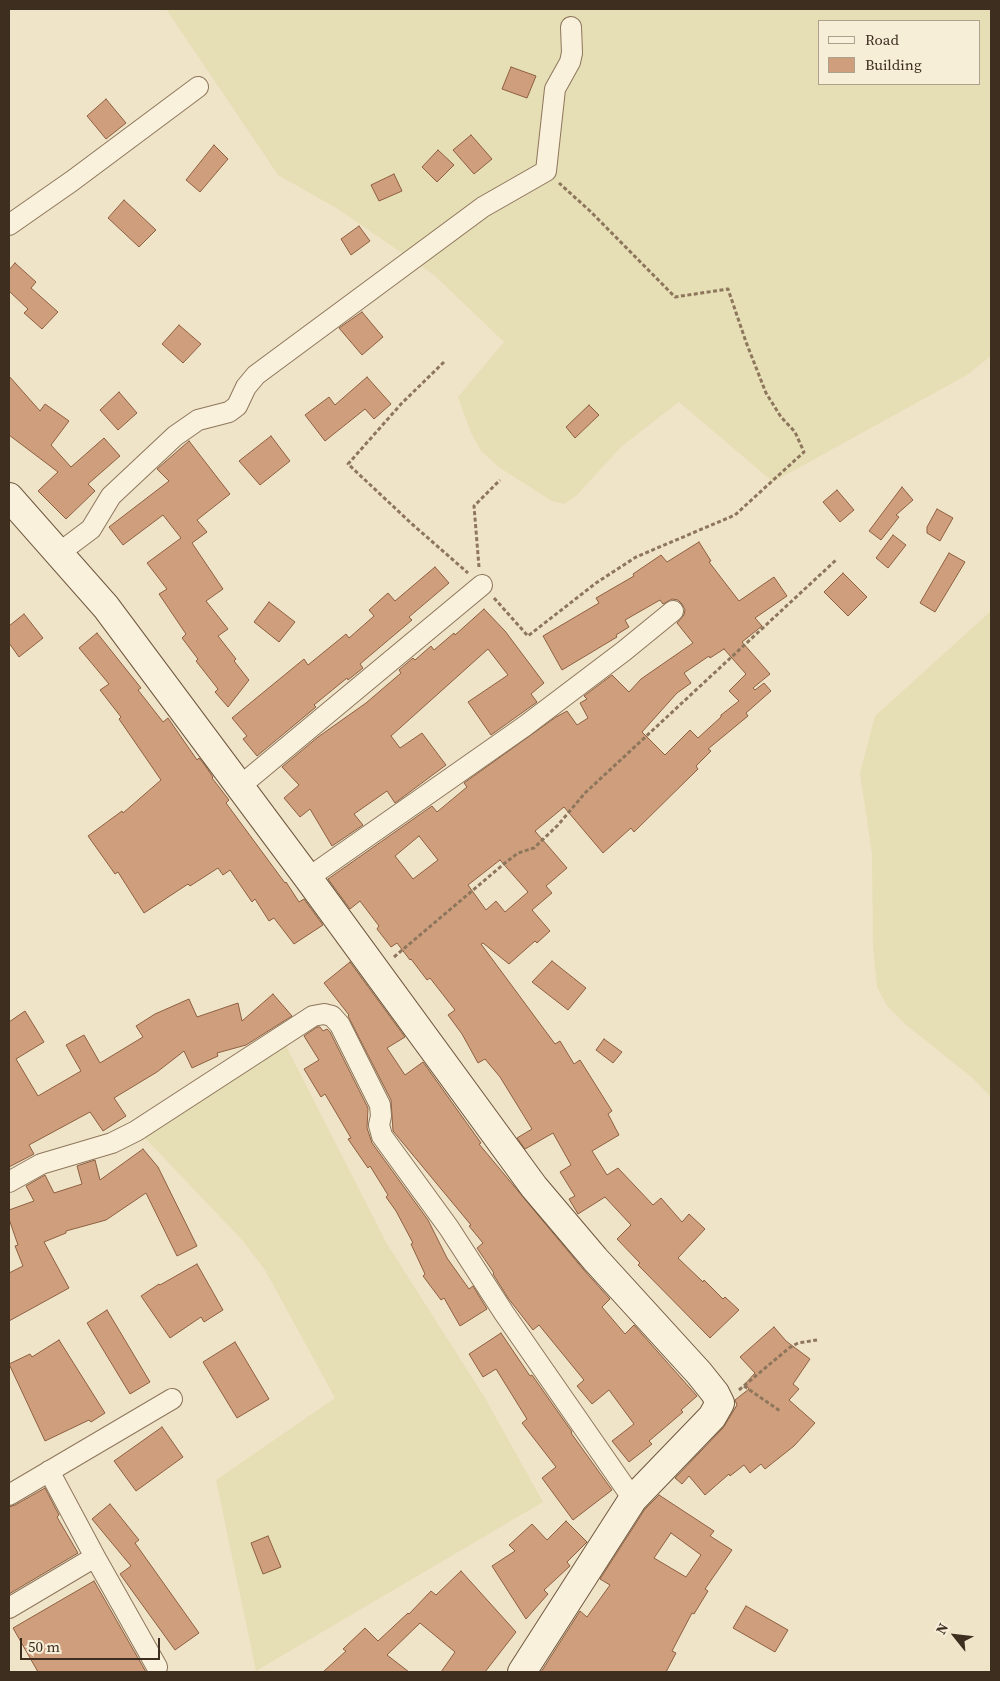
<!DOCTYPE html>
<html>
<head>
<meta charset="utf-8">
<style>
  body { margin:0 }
  #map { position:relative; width:1000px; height:1681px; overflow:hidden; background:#f0e4c8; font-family:"Source Serif 4",serif }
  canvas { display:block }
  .frame { position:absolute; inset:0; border:10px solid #3d2e20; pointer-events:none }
  .legend { position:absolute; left:818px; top:20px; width:162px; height:65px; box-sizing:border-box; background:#f7eed8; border:1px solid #ada18e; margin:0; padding:6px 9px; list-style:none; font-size:15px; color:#3d2e20 }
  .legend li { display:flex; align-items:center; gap:10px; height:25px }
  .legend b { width:25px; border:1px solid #ada18e }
  .north { position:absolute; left:930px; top:1611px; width:50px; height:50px; -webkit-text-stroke:4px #f7eed8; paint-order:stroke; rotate:299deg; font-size:14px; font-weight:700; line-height:20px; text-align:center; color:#3d2e20 }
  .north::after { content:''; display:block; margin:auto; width:18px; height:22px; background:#3d2e20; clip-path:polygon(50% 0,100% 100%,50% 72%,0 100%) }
  .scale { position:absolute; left:20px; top:1638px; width:140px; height:22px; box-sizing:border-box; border:2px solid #3d2e20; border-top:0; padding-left:6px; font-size:15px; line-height:18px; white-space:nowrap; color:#3d2e20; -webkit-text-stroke:4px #f7eed8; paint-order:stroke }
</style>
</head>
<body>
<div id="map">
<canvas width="1000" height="1681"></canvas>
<div class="frame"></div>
<ul class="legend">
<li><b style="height:6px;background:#faf1dc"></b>Road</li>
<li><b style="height:14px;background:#cf9f7d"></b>Building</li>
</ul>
<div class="north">N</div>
<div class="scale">50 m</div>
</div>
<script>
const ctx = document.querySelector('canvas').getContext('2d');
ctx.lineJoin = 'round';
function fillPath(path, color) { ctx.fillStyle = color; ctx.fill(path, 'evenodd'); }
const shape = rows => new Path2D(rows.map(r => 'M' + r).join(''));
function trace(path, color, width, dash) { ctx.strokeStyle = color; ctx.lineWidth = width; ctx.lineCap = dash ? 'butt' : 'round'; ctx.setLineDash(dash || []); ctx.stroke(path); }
fillPath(shape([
  [166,9,991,9,991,356,967,375,773,482,679,402,622,446,576,496,564,504,552,501,500,468,481,451,471,433,458,397,504,342,434,275,338,209,278,175],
  [819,21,979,21,979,84,819,84],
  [991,611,991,1097,970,1076,905,1024,887,1006,877,987,873,947,872,854,860,773,875,716],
  [285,1044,387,1244,485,1398,543,1502,256,1671,216,1480,335,1398,265,1270,242,1240,143,1136]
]), '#e6deb5');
const building = shape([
  [511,67,536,76,527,98,502,89,511,67],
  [106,99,126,123,106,139,87,116,106,99],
  [471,135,492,159,474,174,453,150,471,135],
  [214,145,228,159,200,192,186,180,214,145],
  [438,150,454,165,437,182,422,167,438,150],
  [394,174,402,191,379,201,371,185,394,174],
  [124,200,156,230,139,247,108,218,124,200],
  [359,226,370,241,351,255,341,239,359,226],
  [15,263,36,282,31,288,58,312,42,329,24,313,28,309,9,291,9,270,15,263],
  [362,312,383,337,362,355,339,328,362,312],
  [179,325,201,344,183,363,162,344,179,325],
  [9,376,40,411,45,404,69,421,51,445,71,467,104,438,120,456,88,484,95,491,66,519,38,491,58,472,9,435,9,376],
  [367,377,391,404,374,419,365,409,325,441,305,415,329,397,335,405,367,377],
  [119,392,137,413,118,430,100,410,119,392],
  [589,405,599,415,575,438,566,427,589,405],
  [271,436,290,461,260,485,239,461,271,436],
  [189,441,230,494,197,520,207,532,192,543,223,589,206,601,228,629,218,636,236,659,234,661,249,680,228,707,215,692,218,689,196,661,198,659,182,638,186,634,159,594,167,589,147,563,181,538,163,515,123,545,109,527,169,481,157,469,189,441],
  [902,487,913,500,896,515,899,517,881,540,869,531,902,487],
  [837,490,854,510,840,522,823,502,837,490],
  [937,509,953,518,940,541,927,533,927,527,937,509],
  [893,535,906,545,888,568,876,558,893,535],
  [699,542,711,561,709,562,739,601,774,577,787,596,755,618,762,626,742,642,770,674,753,688,755,690,764,683,771,691,746,713,748,716,708,749,711,751,696,766,698,769,634,832,631,828,603,853,564,807,535,831,567,868,546,886,552,893,532,910,550,931,537,943,535,941,509,964,483,943,481,944,555,1044,560,1041,574,1064,580,1060,612,1111,608,1114,619,1135,592,1151,607,1175,618,1168,653,1205,661,1198,682,1222,689,1214,705,1229,678,1258,703,1282,704,1280,723,1299,725,1297,739,1310,710,1338,638,1265,640,1263,617,1239,631,1225,605,1197,578,1214,569,1199,575,1196,560,1172,571,1165,553,1133,525,1149,517,1138,532,1129,500,1077,485,1059,478,1063,462,1034,448,1015,455,1010,430,978,427,980,411,959,410,960,397,943,391,947,377,929,379,926,360,901,350,909,328,879,432,806,437,812,467,787,464,783,556,717,567,711,577,725,588,718,580,703,587,699,584,696,612,675,629,692,641,679,693,643,677,623,684,615,685,610,682,604,678,600,672,599,663,604,660,600,625,620,629,627,616,635,617,637,562,670,543,636,599,603,596,598,634,576,633,574,661,555,667,562,699,542],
  [724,649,746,674,729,691,739,701,721,715,721,717,698,738,690,730,665,755,642,732,677,693,691,683,684,673,709,656,710,658,724,649],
  [419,836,438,860,413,879,395,856,419,836],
  [500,860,528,892,505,912,496,901,486,910,468,885,500,860],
  [949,553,965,562,935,612,920,603,949,553],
  [435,567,449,583,409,617,412,620,360,664,363,668,348,680,347,678,314,705,316,707,257,756,243,739,247,736,232,718,304,659,308,665,346,634,349,638,374,616,369,610,388,593,395,601,435,567],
  [843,573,867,597,848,616,824,592,843,573],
  [269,602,295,622,279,642,254,622,269,602],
  [484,609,505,631,544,683,531,694,537,702,491,735,468,702,508,675,488,649,391,736,400,748,422,733,446,765,395,803,387,791,354,814,363,825,332,846,310,809,300,817,284,798,299,785,282,767,318,737,366,703,401,673,399,670,413,658,415,660,431,646,434,650,454,633,455,635,484,609],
  [24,614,43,638,19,657,9,643,9,626,24,614],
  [97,633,141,688,138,690,163,722,168,718,197,760,199,758,204,764,213,777,212,778,229,800,226,803,285,883,286,882,299,902,304,899,323,925,294,944,274,918,269,921,255,899,252,902,230,870,223,875,218,868,190,886,188,884,144,913,118,872,115,874,88,836,122,811,123,813,161,780,119,719,121,717,100,690,109,684,79,648,97,633],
  [552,961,586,988,568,1010,532,982,552,961],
  [350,962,405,1037,387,1048,405,1075,423,1062,481,1143,479,1144,583,1269,610,1299,602,1307,625,1334,634,1325,697,1396,681,1410,683,1412,649,1441,652,1444,629,1462,612,1441,634,1424,609,1390,592,1404,577,1386,584,1380,539,1325,533,1330,508,1298,493,1274,494,1273,477,1248,483,1243,469,1226,471,1225,393,1131,391,1100,348,1016,349,1015,324,983,350,962],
  [273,994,292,1016,246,1045,217,1053,218,1056,192,1068,184,1051,157,1072,114,1098,126,1116,103,1131,90,1112,29,1145,34,1154,9,1167,9,1022,25,1011,44,1042,16,1059,38,1096,81,1071,66,1045,84,1035,100,1063,143,1037,136,1026,155,1014,189,999,197,1017,238,1003,242,1021,273,994],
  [317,1027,320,1027,323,1031,327,1029,330,1032,368,1108,367,1128,372,1143,428,1220,447,1258,469,1289,473,1286,487,1309,460,1326,444,1298,441,1300,423,1276,425,1274,411,1244,413,1243,396,1211,386,1197,388,1195,370,1166,368,1168,348,1139,351,1138,325,1094,321,1097,304,1069,319,1060,304,1036,317,1027],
  [604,1039,622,1052,613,1063,596,1050,604,1039],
  [143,1149,158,1167,197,1246,177,1256,146,1193,106,1220,66,1231,66,1233,44,1242,69,1288,9,1321,9,1273,23,1266,15,1246,18,1245,9,1219,9,1210,34,1201,26,1186,45,1175,54,1193,82,1184,77,1166,95,1160,100,1180,143,1149],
  [197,1264,223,1310,204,1322,201,1317,170,1338,141,1296,159,1284,160,1285,197,1264],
  [107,1310,150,1382,130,1394,87,1323,107,1310],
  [774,1327,786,1341,810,1359,793,1384,799,1389,789,1400,815,1423,794,1446,765,1469,761,1464,750,1473,744,1465,730,1476,729,1474,705,1495,689,1476,682,1484,675,1478,723,1428,737,1405,735,1400,749,1389,745,1384,755,1373,740,1357,774,1327],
  [501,1333,530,1376,532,1375,572,1432,571,1433,612,1490,573,1520,542,1478,556,1467,522,1423,527,1419,496,1369,483,1377,469,1354,501,1333],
  [59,1340,105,1413,91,1422,89,1420,45,1441,9,1364,30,1354,32,1357,59,1340],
  [235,1342,269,1399,237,1418,203,1362,235,1342],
  [162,1427,183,1457,136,1491,114,1461,162,1427],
  [45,1488,59,1515,57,1517,78,1553,9,1594,9,1507,15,1505,45,1488],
  [659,1495,714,1531,710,1536,732,1550,705,1589,708,1591,694,1614,692,1613,672,1651,676,1653,666,1672,541,1672,580,1611,587,1617,610,1585,600,1579,645,1509,659,1495],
  [671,1533,701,1555,686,1577,654,1558,671,1533],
  [110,1504,139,1540,135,1543,199,1633,175,1650,120,1574,131,1566,92,1519,110,1504],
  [566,1521,587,1542,567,1562,570,1566,544,1590,548,1594,526,1619,492,1566,515,1551,509,1545,532,1524,547,1540,566,1521],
  [268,1536,281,1567,263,1574,251,1543,268,1536],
  [461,1571,516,1632,485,1672,441,1672,455,1652,420,1623,387,1655,409,1672,323,1672,346,1651,343,1649,365,1628,378,1641,408,1613,409,1614,431,1591,436,1595,461,1571],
  [94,1581,146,1672,38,1672,13,1628,94,1581],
  [746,1606,788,1630,775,1652,733,1628,746,1606]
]);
fillPath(building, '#cf9f7d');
trace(building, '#8d5f41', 1);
const minor = shape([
  [9,225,72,181,198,87],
  [59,553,91,529,111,496,175,436,198,420,229,412,237,406,246,387,256,375,483,207,546,171,555,89,570,62,572,53,571,27],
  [239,787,482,585],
  [308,878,525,726,624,651,673,611],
  [9,1182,41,1164,112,1143,136,1131,313,1016,324,1014,332,1016,340,1025,380,1105,381,1116,379,1125,382,1136,449,1228,504,1313,633,1499],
  [49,1471,95,1557,157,1667],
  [9,1495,172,1399],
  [9,1608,95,1557]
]);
const secondary = shape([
  [9,497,106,607,308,878,534,1187,595,1259,699,1373,715,1393,720,1403,712,1417,633,1499,522,1672]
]);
trace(minor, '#8d765c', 22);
trace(secondary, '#6f573f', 30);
trace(shape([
  [444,362,402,403,348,464,412,524,468,573],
  [479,567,474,506,500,480],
  [494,598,528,636,596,583,636,557,735,515,804,452,795,432,781,417,766,393,746,342,728,289,675,297,590,211,559,183],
  [394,957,505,863,518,853,534,848,558,825,585,793,836,560],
  [744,1386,780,1411],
  [739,1390,789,1348,798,1343,817,1340]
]), '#8d765c', 3, [4, 2.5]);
trace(minor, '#faf1dc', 20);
trace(secondary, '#faf1dc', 28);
</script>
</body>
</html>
